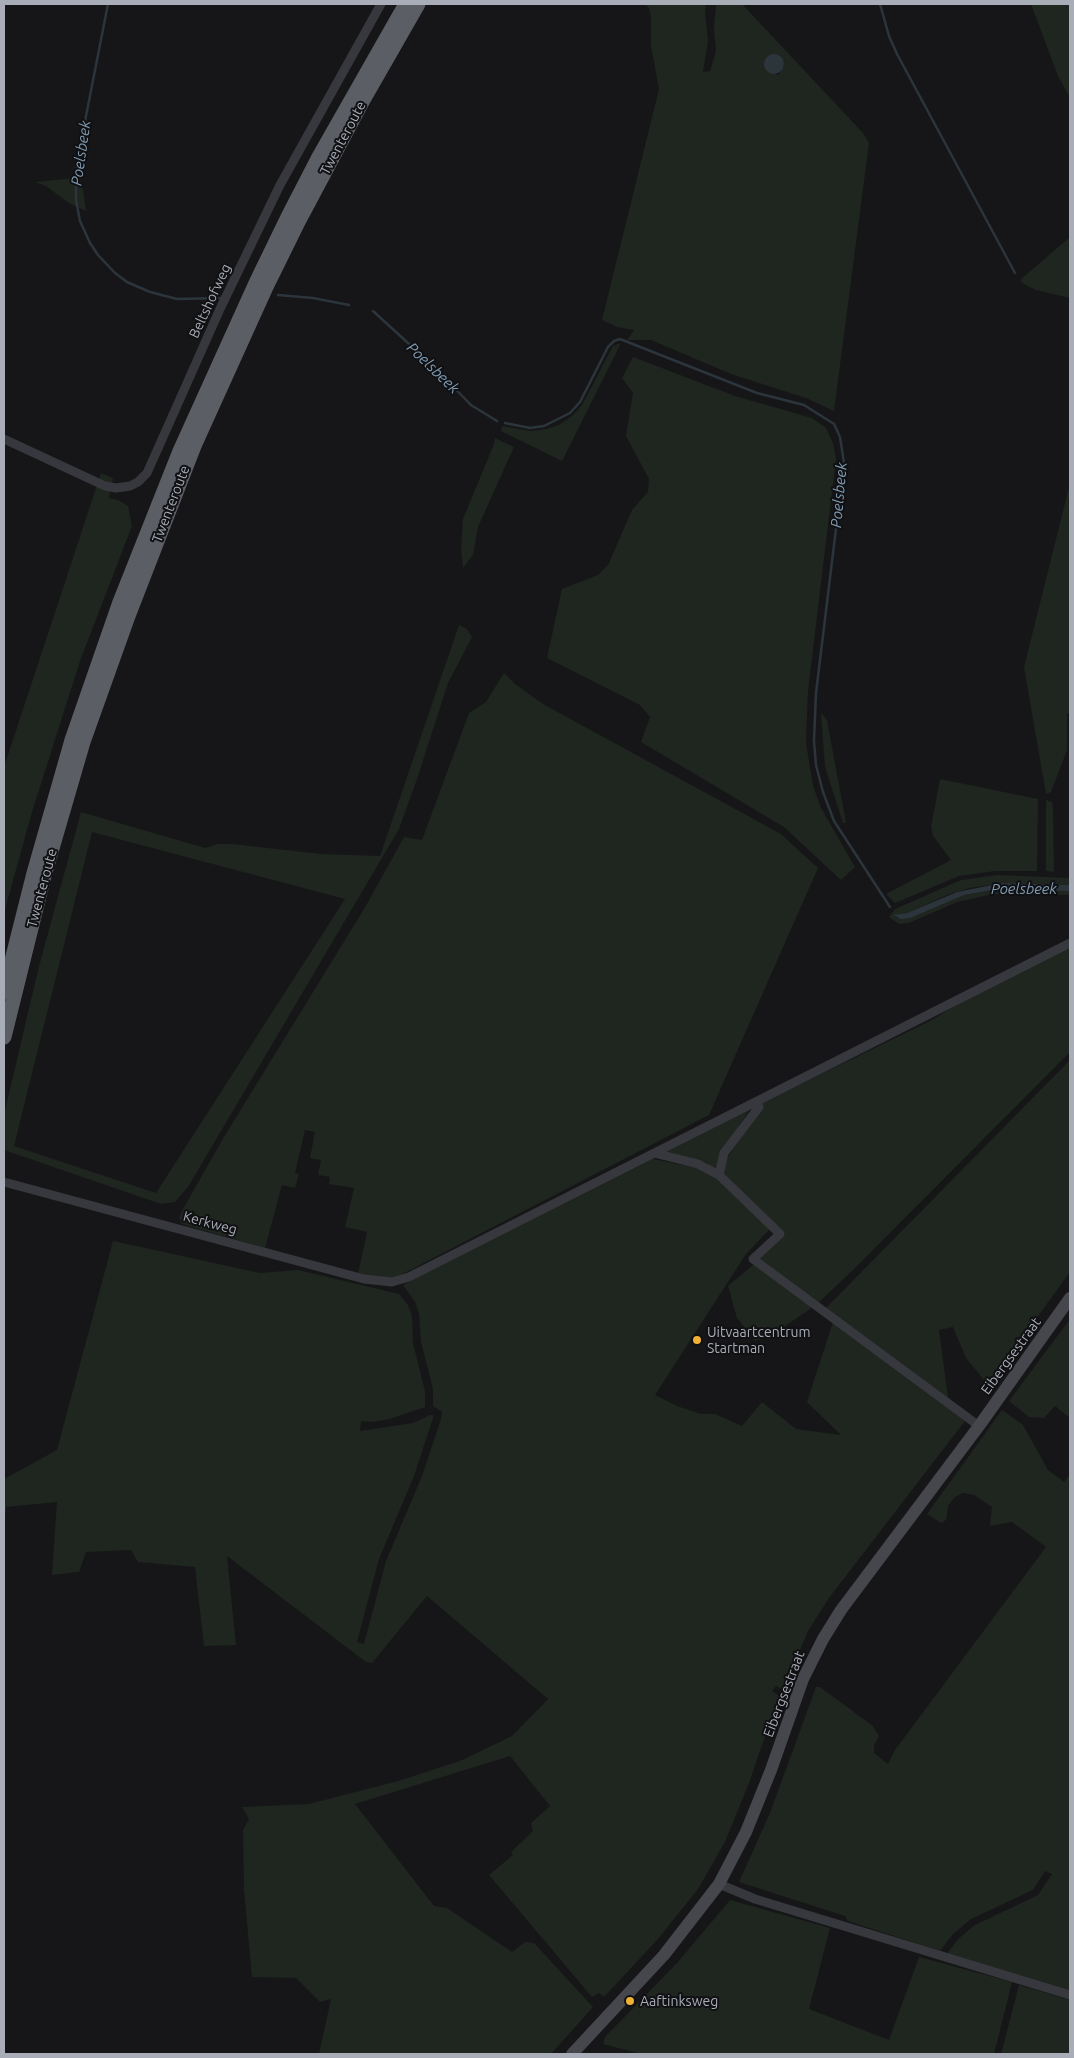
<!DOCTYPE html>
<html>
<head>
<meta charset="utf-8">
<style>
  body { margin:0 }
  #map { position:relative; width:1074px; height:2058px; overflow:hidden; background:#161618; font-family:Ubuntu,sans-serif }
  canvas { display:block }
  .frame { position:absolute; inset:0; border:5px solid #a8adb8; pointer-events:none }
</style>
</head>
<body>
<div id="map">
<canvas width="1074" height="2058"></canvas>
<div class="frame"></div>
</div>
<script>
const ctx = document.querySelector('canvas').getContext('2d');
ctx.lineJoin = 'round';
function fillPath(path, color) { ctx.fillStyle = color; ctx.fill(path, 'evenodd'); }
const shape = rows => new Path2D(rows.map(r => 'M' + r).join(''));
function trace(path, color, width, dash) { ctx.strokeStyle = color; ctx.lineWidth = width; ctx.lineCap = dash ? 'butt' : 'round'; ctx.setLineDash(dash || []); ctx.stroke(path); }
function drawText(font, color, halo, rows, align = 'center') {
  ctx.font = font + ' Ubuntu,sans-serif'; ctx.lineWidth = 4; ctx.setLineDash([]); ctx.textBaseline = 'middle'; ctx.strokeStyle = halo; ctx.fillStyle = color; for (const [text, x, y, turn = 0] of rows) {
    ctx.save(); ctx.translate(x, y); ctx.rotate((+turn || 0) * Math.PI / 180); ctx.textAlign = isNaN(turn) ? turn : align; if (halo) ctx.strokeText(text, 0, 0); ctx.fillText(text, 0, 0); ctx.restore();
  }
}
fillPath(shape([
  [645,4,706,4,705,11,708,41,703,72,710,71,716,51,714,28,716,4,742,4,863,133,869,143,834,411,806,398,731,374,651,340,627,340,634,330,617,327,602,320,659,89,651,46,651,18,649,8],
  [783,60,784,66,778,75,768,70],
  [1031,4,1070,4,1070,98,1058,76],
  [76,178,82,183,86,211,69,203,46,186,35,182],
  [1070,237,1070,298,1036,290,1024,284,1020,280],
  [621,343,562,461,501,431,502,426,531,431,546,429,559,425,572,416,582,405,613,346],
  [633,357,735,396,812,418,826,428,833,443,836,459,808,691,806,743,813,786,821,808,855,867,841,880,784,827,641,742,650,717,640,705,547,658,562,589,598,575,608,565,632,510,648,492,649,479,626,436,633,393,622,378],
  [495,438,514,447,478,527,473,555,463,568,461,548,463,519,494,444],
  [101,473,113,478,109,498,118,500,128,506,132,526,80,661,32,812,4,913,4,767],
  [1070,483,1070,714,1067,713,1067,750,1051,792,1046,794,1024,667],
  [459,625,467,629,472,637,448,683,417,779,399,829,188,1187,175,1202,161,1204,4,1150,4,1115,38,970,81,812,205,848,218,844,232,844,321,854,380,856],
  [92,832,345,899,156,1193,14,1146],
  [504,673,515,684,543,704,781,834,818,868,709,1115,389,1281,358,1274,367,1232,345,1227,354,1188,329,1184,330,1177,318,1175,321,1160,310,1158,315,1132,305,1130,295,1173,299,1174,295,1188,282,1185,265,1248,182,1224,179,1218,183,1209,224,1137,364,909,404,837,422,840,469,713,486,702],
  [821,713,827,720,846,823,843,823,825,767],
  [940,779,1038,799,1037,871,995,871,959,876,895,903,886,894,951,860,933,836,931,827],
  [1046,800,1052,802,1053,809,1054,872,1046,871],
  [997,875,1070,878,1070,885,1002,883,969,888,947,895,907,913,897,915,895,918,964,895,992,890,1070,891,1070,895,993,894,957,902,909,923,899,924,889,917,895,909,961,880],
  [1070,946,1070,1052,852,1271,818,1303,758,1259,783,1233,724,1176,723,1165,760,1104,932,1020,958,1004],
  [1070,1060,1070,1272,988,1385,966,1358,953,1327,939,1330,948,1398,826,1308],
  [750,1109,721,1153,715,1172,706,1162,663,1154],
  [653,1159,697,1168,714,1176,770,1229,746,1254,655,1395,677,1406,701,1414,715,1414,742,1426,762,1402,796,1429,841,1435,807,1402,833,1322,965,1421,829,1598,808,1631,783,1690,776,1686,772,1691,779,1696,749,1783,725,1842,698,1889,658,1939,604,1997,599,1993,592,1997,489,1875,513,1855,511,1852,533,1831,531,1823,550,1806,510,1756,355,1804,434,1906,447,1908,512,1952,525,1942,534,1943,593,2007,551,2054,319,2054,331,1999,320,2002,296,1978,252,1977,244,1889,243,1830,249,1819,242,1807,309,1804,398,1781,460,1761,512,1736,548,1699,427,1596,372,1663,366,1662,227,1556,236,1645,204,1646,195,1567,138,1562,131,1550,86,1552,79,1572,52,1575,57,1502,6,1507,4,1535,4,1479,57,1450,113,1241,260,1273,298,1270,399,1294,408,1305,412,1316,413,1343,425,1391,425,1407,389,1419,373,1422,361,1421,360,1431,413,1423,430,1415,433,1415,433,1418,414,1476,379,1559,357,1642,364,1644,386,1561,422,1476,441,1419,442,1412,433,1406,433,1389,421,1342,419,1314,415,1302,403,1285],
  [754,1264,813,1307,776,1332,755,1341,737,1318,728,1286],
  [1070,1319,1070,1418,1055,1406,1044,1418,1029,1417,1009,1401],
  [1002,1410,1023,1425,1048,1470,1064,1482,1070,1474,1070,1991,947,1954,958,1939,975,1925,1038,1895,1052,1874,1045,1871,1033,1890,971,1919,953,1934,940,1951,848,1921,845,1916,739,1882,770,1813,816,1687,820,1687,873,1726,879,1736,874,1745,874,1753,888,1764,895,1750,1046,1547,1012,1522,990,1526,992,1507,974,1495,963,1493,955,1497,948,1506,946,1520,941,1523,927,1514],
  [730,1900,830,1928,809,2009,889,2040,919,1957,1012,1982,994,2054,641,2054,603,2044,605,2037,677,1963],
  [1019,1985,1070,2000,1070,2054,1001,2054]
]), '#1e261f');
fillPath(shape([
  '764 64a10 10 0 1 1 20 0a10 10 0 1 1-20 0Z',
  [1002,883,1070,885,1070,891,992,890,964,895,910,918,901,919,893,915,907,913,957,892]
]), '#2c353c');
trace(shape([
  [108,4,76,167,76,200,80,221,90,243,98,255,115,273,127,282,150,292,177,299,220,298],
  [880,4,889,36,897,54,1015,273],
  [278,295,313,298,349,305],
  [373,311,432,365,471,405,497,421],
  [505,423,530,428,544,426,570,413,580,402,608,347,614,341,620,339,757,393,804,405,834,424,840,437,844,463,816,693,814,741,816,765,823,792,834,821,890,907]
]), '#2c353c', 2.5);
trace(shape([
  [4,439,105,486,116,488,130,486,138,482,147,473,220,309,280,185,381,4],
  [654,1153,698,1164,719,1175,780,1234,753,1259,979,1426],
  [719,1175,724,1153,759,1107,757,1101],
  [4,1182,364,1279,392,1282,409,1277,1070,943],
  [719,1884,755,1899,1070,1995]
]), '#37383d', 9);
trace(shape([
  [572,2054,664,1955,719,1884,746,1832,771,1770,803,1679,823,1639,841,1610,979,1426,1070,1298]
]), '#45474d', 12);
trace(shape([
  [4,992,34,873,72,740,120,602,180,451,256,283,288,217,319,157,406,4],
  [4,1037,44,876,83,742,128,616,194,446,266,287,298,222,363,100,418,4]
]), '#5b5e65', 15);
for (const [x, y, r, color] of [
  [697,1340,5,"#f2b134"],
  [630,2001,5,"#f2b134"]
]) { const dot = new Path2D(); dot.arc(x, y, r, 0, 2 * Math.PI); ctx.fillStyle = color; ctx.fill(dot); trace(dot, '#111113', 2); }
drawText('14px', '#a8adb8', '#111113', [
  ["Twenteroute",343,138,-62],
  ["Beltshofweg",210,301,-65],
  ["Twenteroute",171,504,-69],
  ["Twenteroute",42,888,-75],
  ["Kerkweg",210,1223,15],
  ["Eibergsestraat",1011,1356,-54],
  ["Eibergsestraat",784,1694,-69]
]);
drawText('14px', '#a8adb8', '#111113', [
  ["Uitvaartcentrum",707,1332],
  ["Startman",707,1348],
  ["Aaftinksweg",640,2001]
], 'left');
drawText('italic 15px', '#7f9bb3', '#111113', [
  ["Poelsbeek",81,153,-82],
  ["Poelsbeek",433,368,44],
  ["Poelsbeek",839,495,-85],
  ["Poelsbeek",1024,889]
]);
</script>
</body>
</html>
